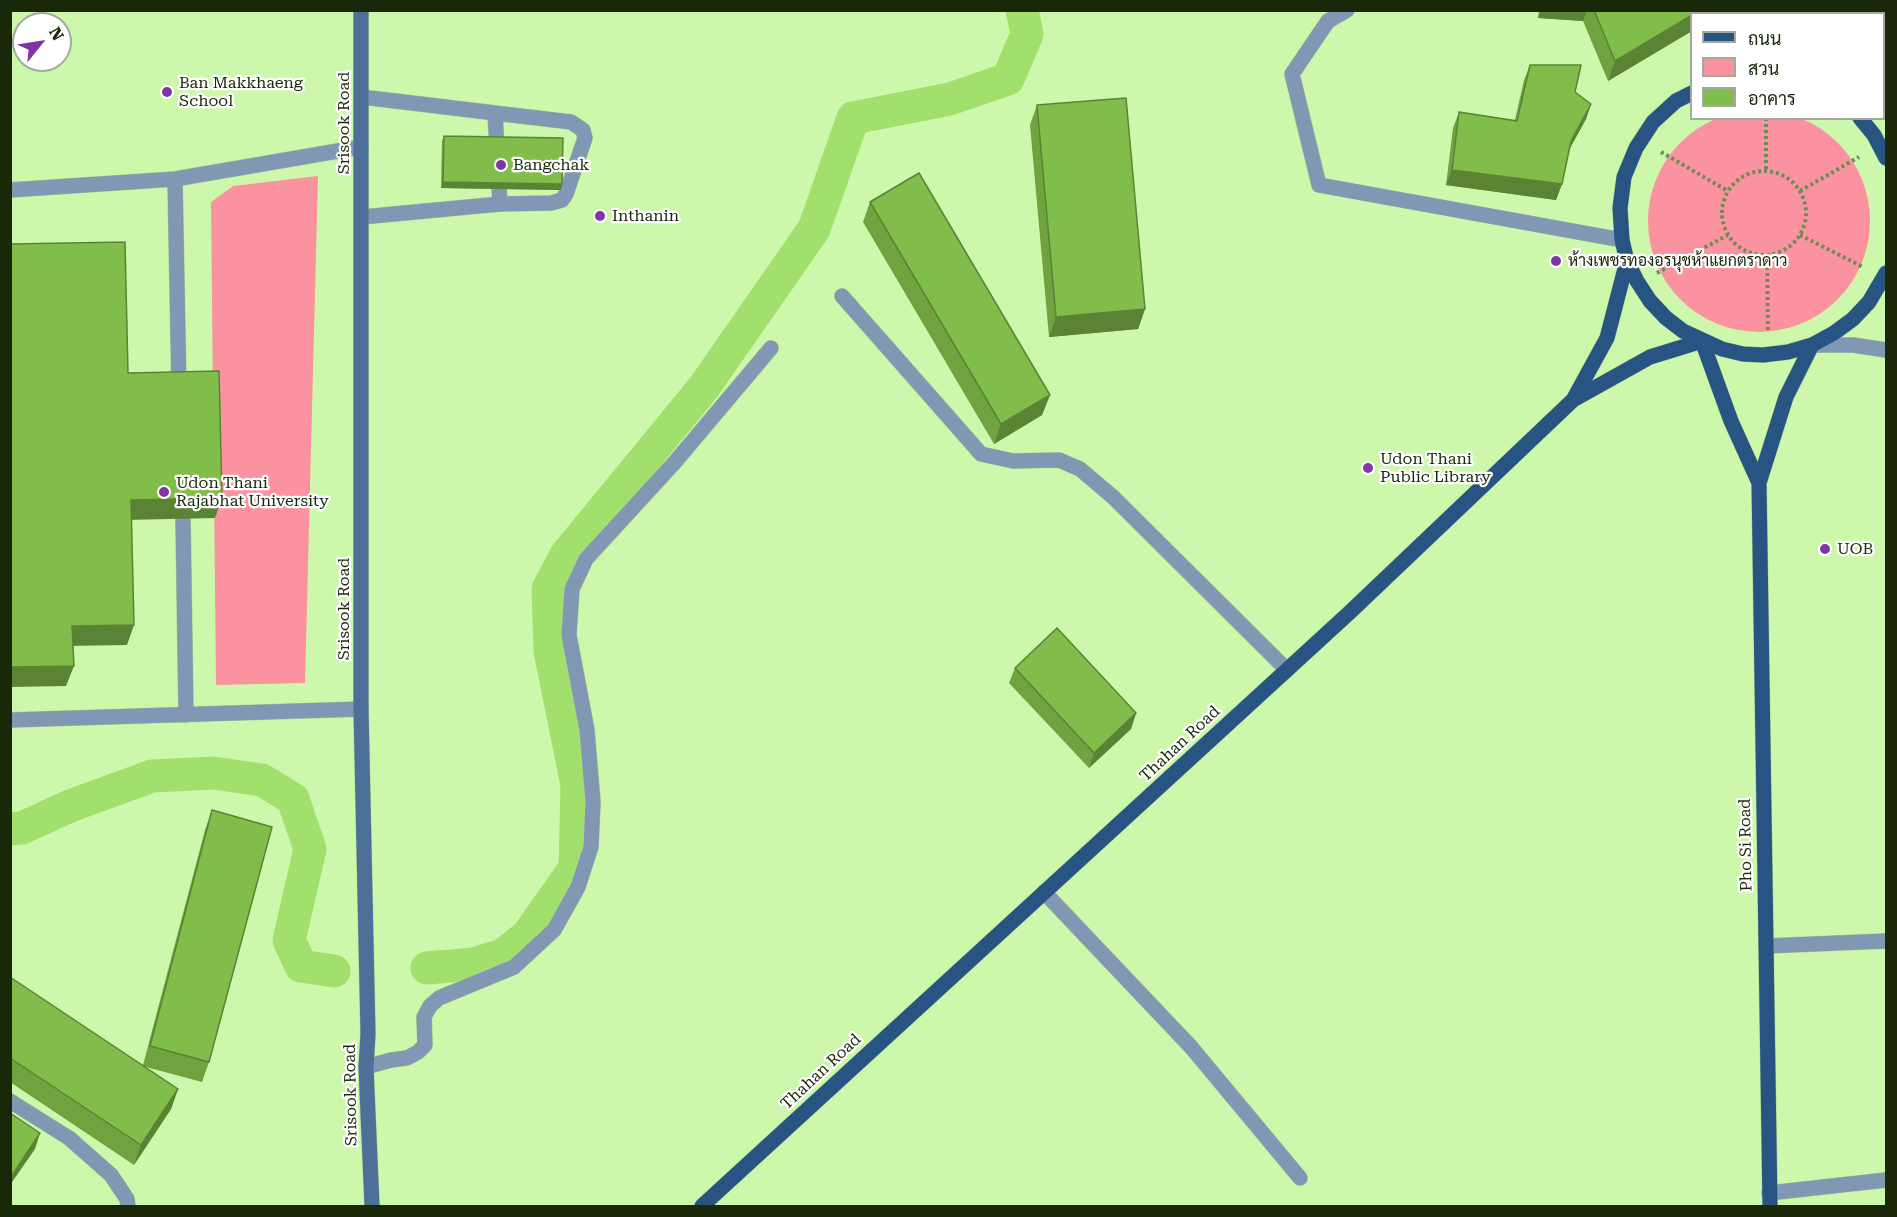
<!DOCTYPE html>
<html>
<head>
<meta charset="utf-8">
<style>
  body { margin:0 }
  #map { position:relative; width:1897px; height:1217px; overflow:hidden; background:#cdf8ac; font-family:"Roboto Serif",Sarabun,serif }
  canvas { display:block }
  .frame { position:absolute; inset:0; border:12px solid #182809; pointer-events:none }
  .legend { position:absolute; left:1690px; top:12px; width:195px; height:108px; box-sizing:border-box; background:#fff; border:2px solid #a3a99d; margin:0; padding:8px 10px; list-style:none; font-size:18px; color:#182809 }
  .legend li { display:flex; align-items:center; gap:12px; height:30px }
  .legend b { width:30px; border:2px solid #a3a99d }
  .north { position:absolute; left:12px; top:12px; width:60px; height:60px; box-sizing:border-box; background:#fff; border:2px solid #a3a99d; border-radius:50%; rotate:60deg; font-size:16px; font-weight:700; line-height:24px; text-align:center; color:#182809 }
  .north::after { content:''; display:block; margin:auto; width:21px; height:27px; background:#8034a5; clip-path:polygon(50% 0,100% 100%,50% 72%,0 100%) }
</style>
</head>
<body>
<div id="map">
<canvas width="1897" height="1217"></canvas>
<div class="frame"></div>
<ul class="legend">
<li><b style="height:8px;background:#285483"></b>ถนน</li>
<li><b style="height:16px;background:#fb929f"></b>สวน</li>
<li><b style="height:16px;background:#81bd4a"></b>อาคาร</li>
</ul>
<div class="north">N</div>
</div>
<script>
const ctx = document.querySelector('canvas').getContext('2d');
ctx.lineJoin = 'round';
function fillPath(path, color) { ctx.fillStyle = color; ctx.fill(path, 'evenodd'); }
const shape = rows => new Path2D(rows.map(r => 'M' + r).join(''));
function trace(path, color, width, dash) { ctx.strokeStyle = color; ctx.lineWidth = width; ctx.lineCap = dash ? 'butt' : 'round'; ctx.setLineDash(dash || []); ctx.stroke(path); }
function drawText(font, color, halo, rows, align = 'center') {
  ctx.font = font + ' "Roboto Serif",Sarabun,serif'; ctx.lineWidth = 4.5; ctx.setLineDash([]); ctx.textBaseline = 'middle'; ctx.strokeStyle = halo; ctx.fillStyle = color; for (const [text, x, y, turn = 0] of rows) {
    ctx.save(); ctx.translate(x, y); ctx.rotate((+turn || 0) * Math.PI / 180); ctx.textAlign = isNaN(turn) ? turn : align; if (halo) ctx.strokeText(text, 0, 0); ctx.fillText(text, 0, 0); ctx.restore();
  }
}
fillPath(shape([
  '1648 221a111 111 0 1 1 222 0a111 111 0 1 1-222 0Z',
  [318,176,305,683,216,685,211,202,233,186]
]), '#fb929f');
trace(shape([
  [10,829,22,828,70,806,152,776,213,773,262,780,293,799,310,849,289,940,301,966,334,971],
  [427,968,473,964,503,955,527,936,575,868,577,785,550,651,548,589,566,555,704,387,814,229,853,118,950,99,1008,79,1027,34,1022,10]
]), '#a2e06d', 33);
const lane = shape([
  [1347,10,1328,21,1292,74,1319,185,1622,240],
  [362,97,495,113,500,204,362,217],
  [495,113,571,122,583,130,585,138,566,194,562,200,551,203,500,204],
  [175,179,179,392],
  [10,190,175,179,361,147],
  [842,296,981,454,1013,461,1059,460,1080,469,1113,497,1287,670],
  [183,519,186,715],
  [10,720,361,709],
  [1766,946,1886,941],
  [366,1067,391,1060,407,1058,418,1052,425,1045,424,1017,430,1006,439,998,514,967,554,930,578,887,591,847,593,802,587,730,569,635,572,589,586,559,675,462,771,348],
  [10,1101,69,1138,111,1175,127,1199,128,1206]
]);
const street = shape([
  [1812,345,1853,345,1886,350],
  [1044,892,1191,1047,1300,1178],
  [1769,1193,1886,1180]
]);
const secondary = shape([
  [361,10,361,709,368,1034,366,1067,372,1206],
  [1758,10,1758,14]
]);
const primary = shape([
  [1884,92,1886,90],
  [1692,93,1676,101,1653,122,1636,148,1624,177,1620,208,1622,240,1627,261,1637,281,1650,301,1666,318,1683,331,1722,349,1743,354,1763,355,1788,352,1812,345,1834,333,1853,319,1869,302,1886,273],
  [1860,118,1874,135,1886,158],
  [1573,400,1607,338,1627,261],
  [702,1206,1349,613,1573,400,1650,357,1702,341,1731,421,1759,483],
  [1770,1206,1759,483,1786,397,1812,345]
]);
trace(lane, '#acd38f', 16);
trace(street, '#acd38f', 16);
trace(secondary, '#acd38f', 16);
trace(primary, '#acd38f', 16);
trace(shape([
  [1766,118,1766,171],
  [1661,152,1728,191],
  '1722 213a42 42 0 1 1 84 0a42 42 0 1 1-84 0Z',
  [1800,191,1859,157],
  [1800,235,1863,267],
  [1767,255,1768,332],
  [1657,273,1728,235]
]), '#6f8c57', 4, [3, 3]);
trace(lane, '#8098b3', 15);
trace(street, '#8098b3', 15);
trace(secondary, '#4d7098', 15);
trace(primary, '#285483', 15);
fillPath(shape([
  [1539,10,1704,10,1692,14,1692,31,1608,81,1583,21,1538,18],
  [1530,65,1575,92,1591,104,1586,119,1569,150,1562,184,1556,200,1446,185,1453,128,1459,112,1515,120,1524,80],
  [1037,105,1145,309,1138,329,1049,337,1030,125],
  [444,136,562,184,561,190,441,188,442,141],
  [870,202,1050,395,1042,415,994,444,863,222],
  [1015,668,1136,713,1131,729,1089,768,1009,683],
  [212,810,209,1062,202,1082,146,1067,178,1089,171,1109,134,1165,10,1082,10,977,143,1065,205,830]
]), '#6fa340');
fillPath(shape([
  [1541,10,1587,10,1583,21,1538,18],
  [1699,10,1704,10,1703,14,1694,14],
  [1692,15,1692,31,1608,81,1615,61],
  [1591,104,1586,119,1565,157,1571,141],
  [1452,170,1562,184,1556,200,1446,185],
  [443,182,562,184,561,190,441,188],
  [1145,309,1138,329,1049,337,1056,317],
  [1050,395,1042,415,994,444,1001,424],
  [222,498,215,518,124,520,131,500],
  [134,625,127,645,65,646,72,626],
  [74,666,66,686,10,687,10,667],
  [1136,713,1131,729,1089,768,1094,753],
  [178,1089,171,1109,134,1165,141,1145],
  [40,1133,35,1149,10,1185,10,1178]
]), '#5a8434');
const building = shape([
  [1594,10,1699,10,1694,14,1692,14,1692,15,1615,61,1594,10],
  [1530,65,1581,65,1575,92,1591,104,1571,141,1562,184,1452,170,1459,112,1517,121,1530,65],
  [1126,98,1145,309,1056,317,1037,105,1126,98],
  [444,136,563,138,562,184,443,182,444,136],
  [919,173,1050,395,1001,424,870,202,919,173],
  [125,242,128,373,219,371,222,498,131,500,134,625,72,626,74,666,10,667,10,244,125,242],
  [1057,628,1136,713,1094,753,1015,668,1057,628],
  [212,810,272,827,209,1062,150,1046,212,810],
  [10,977,178,1089,141,1145,10,1058,10,977],
  [10,1113,40,1133,11,1177,10,1177,10,1113]
]);
fillPath(building, '#81bd4a');
trace(building, '#5a8434', 1.5);
for (const [x, y, r, color] of [
  [167,92,6,"#8034a5"],
  [501,165,6,"#8034a5"],
  [600,216,6,"#8034a5"],
  [1556,261,6,"#8034a5"],
  [1368,468,6,"#8034a5"],
  [164,492,6,"#8034a5"],
  [1825,549,6,"#8034a5"]
]) { const dot = new Path2D(); dot.arc(x, y, r, 0, 2 * Math.PI); ctx.fillStyle = color; ctx.fill(dot); trace(dot, '#fff', 2); }
drawText('16px', '#182809', '#fff', [
  ["Ban Makkhaeng",179,83],
  ["School",179,101],
  ["Bangchak",513,165],
  ["Inthanin",612,216],
  ["ห้างเพชรทองอรนุชห้าแยกตราดาว",1568,261],
  ["Udon Thani",1380,459],
  ["Public Library",1380,477],
  ["Udon Thani",176,483],
  ["Rajabhat University",176,501],
  ["UOB",1837,549]
], 'left');
drawText('16px', '#182809', '#fff', [
  ["Srisook Road",344,123,-90],
  ["Srisook Road",344,609,-90],
  ["Thahan Road",1180,744,-43],
  ["Pho Si Road",1746,845,-91],
  ["Thahan Road",821,1072,-43],
  ["Srisook Road",351,1095,-91]
]);
</script>
</body>
</html>
